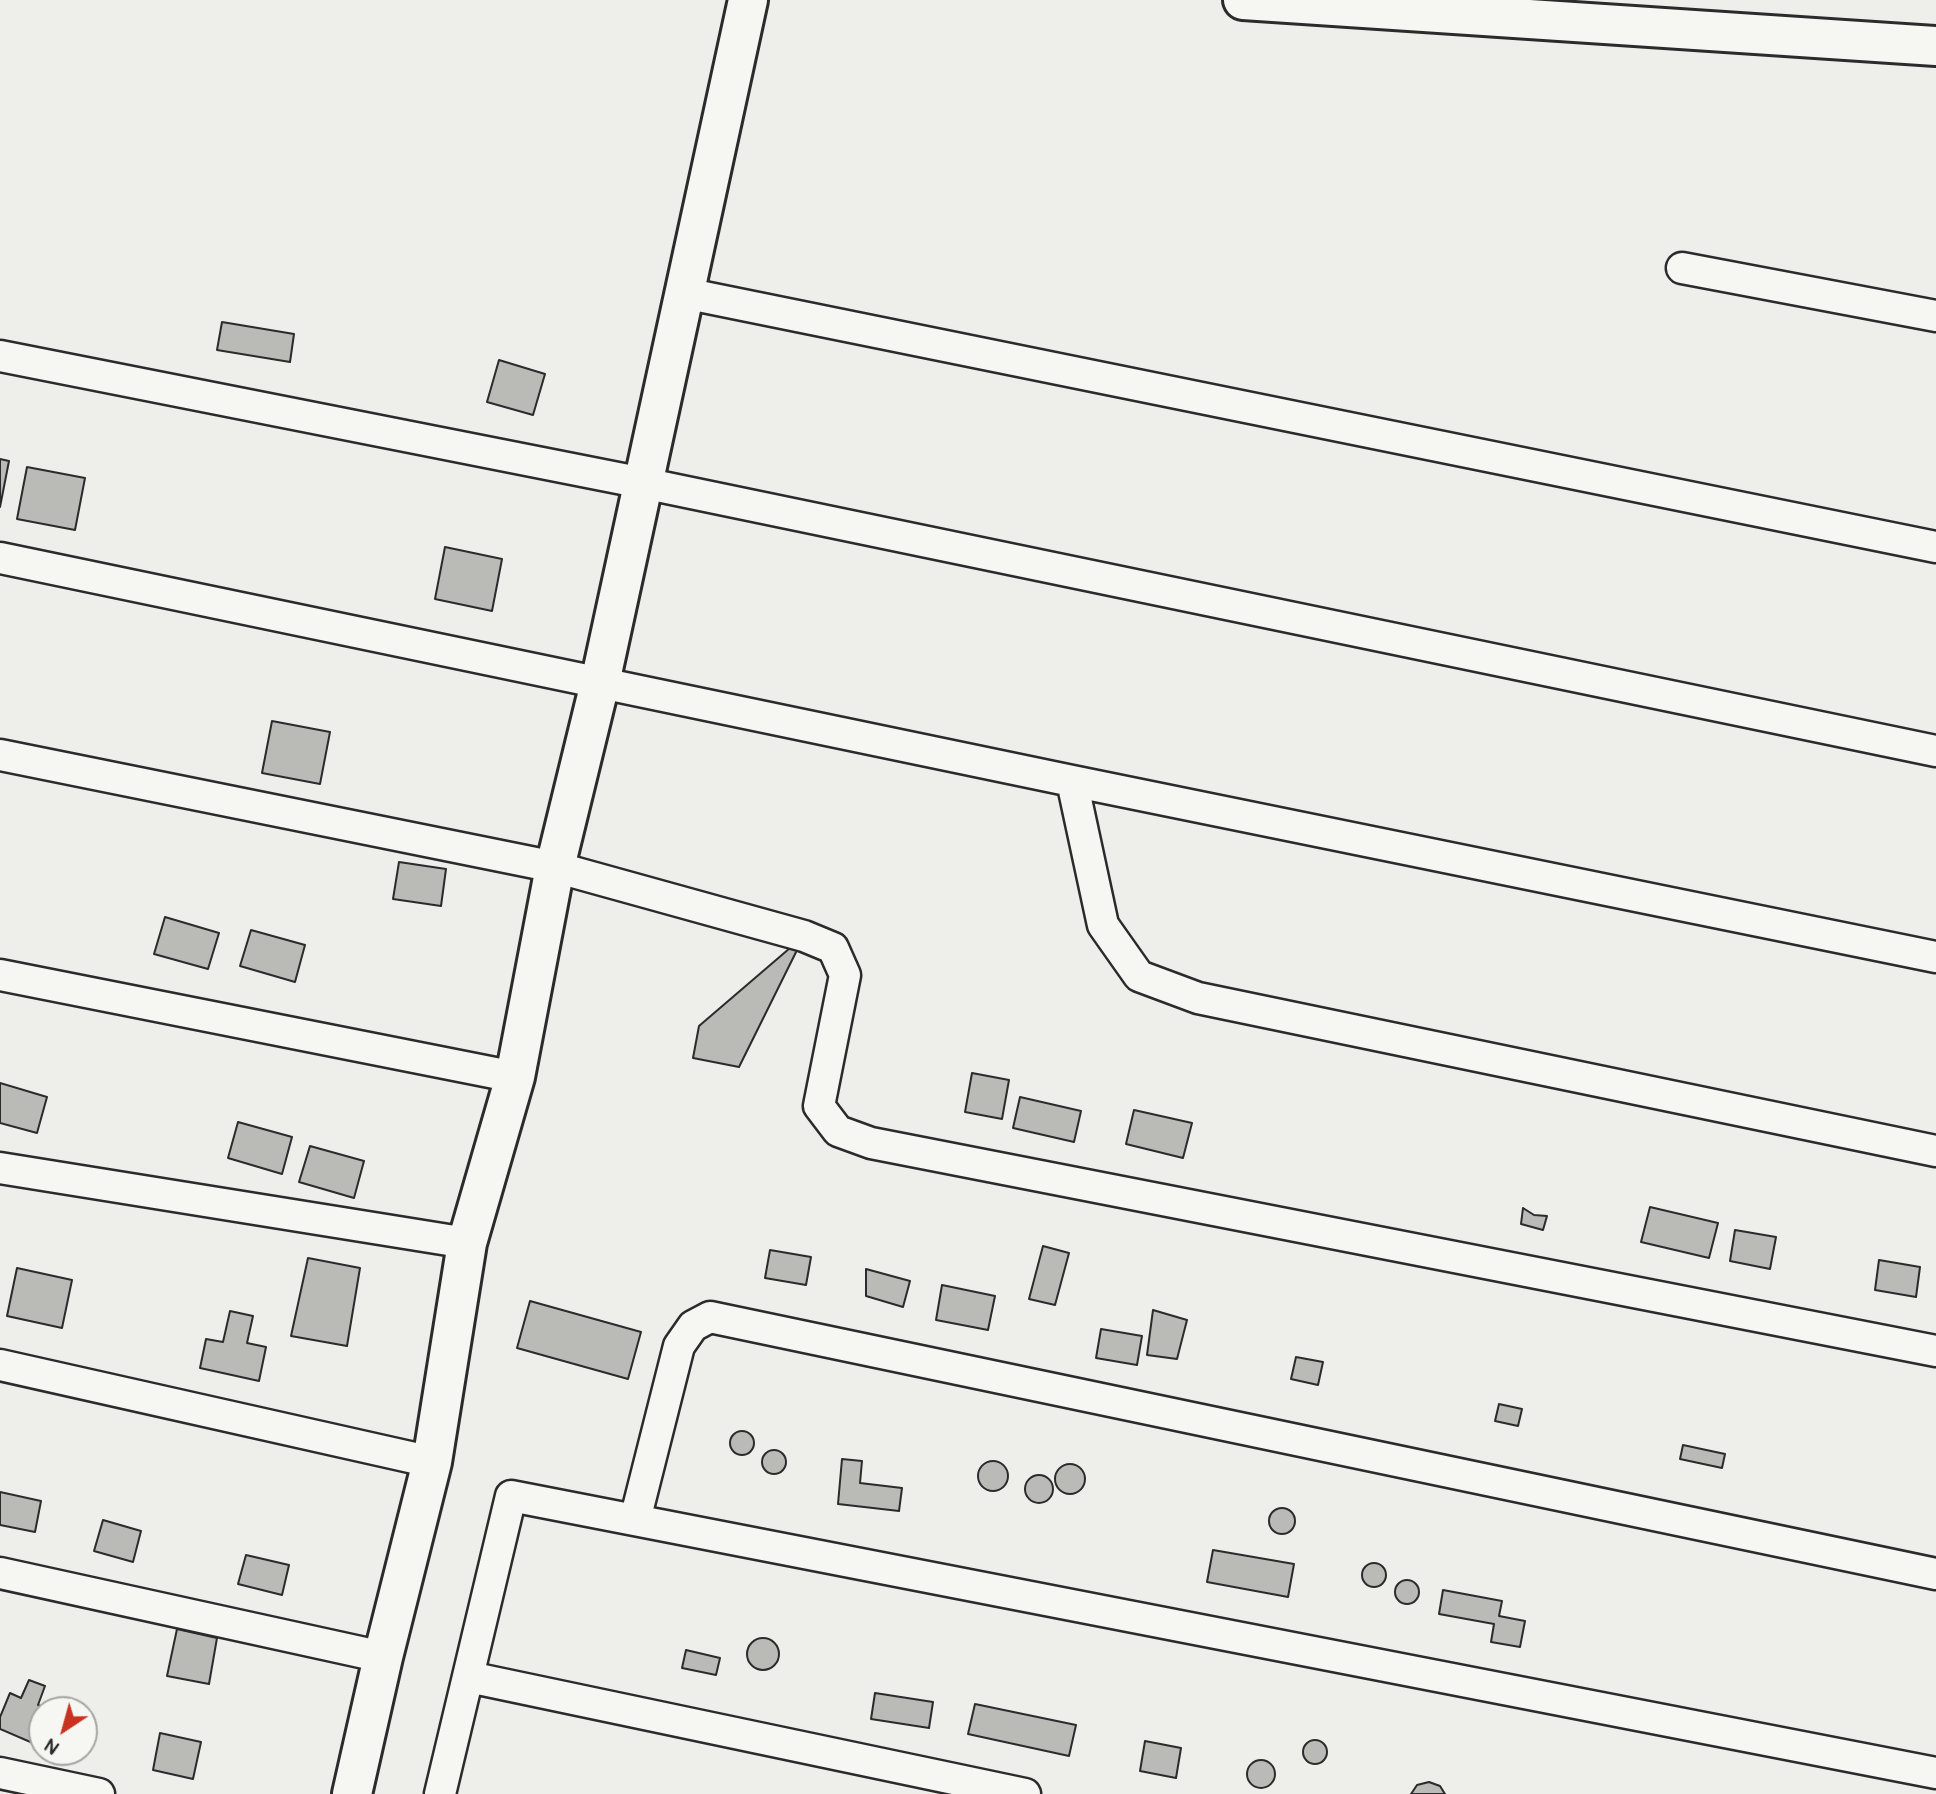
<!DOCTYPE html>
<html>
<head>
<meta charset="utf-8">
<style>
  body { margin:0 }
  #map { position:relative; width:1936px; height:1794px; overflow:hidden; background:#eeeeea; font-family:Pangolin,sans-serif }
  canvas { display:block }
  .north { position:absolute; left:28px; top:1696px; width:70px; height:70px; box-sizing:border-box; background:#f6f6f2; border:2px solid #a5a5a2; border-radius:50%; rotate:216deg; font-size:19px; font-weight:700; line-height:28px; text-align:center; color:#2b2b2b }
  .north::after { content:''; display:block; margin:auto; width:24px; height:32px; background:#c8321e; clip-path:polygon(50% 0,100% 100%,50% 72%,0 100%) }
</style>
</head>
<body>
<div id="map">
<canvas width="1936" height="1794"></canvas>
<div class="north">N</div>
</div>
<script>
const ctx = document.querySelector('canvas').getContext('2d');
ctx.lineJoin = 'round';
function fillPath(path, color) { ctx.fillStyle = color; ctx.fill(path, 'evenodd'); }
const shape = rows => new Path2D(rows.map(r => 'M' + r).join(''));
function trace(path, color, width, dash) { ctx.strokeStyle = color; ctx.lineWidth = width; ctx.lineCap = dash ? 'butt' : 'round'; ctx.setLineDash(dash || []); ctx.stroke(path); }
const building = shape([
  [222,322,294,334,290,362,217,350,222,322],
  [499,360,545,374,533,415,487,402,499,360],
  [0,459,9,461,0,507,0,459],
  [27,467,85,478,75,530,17,519,27,467],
  [445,547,502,559,492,611,435,599,445,547],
  [272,721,330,732,320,784,262,773,272,721],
  [399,862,446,869,441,906,393,899,399,862],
  [165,917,219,933,208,969,154,954,165,917],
  [251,930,305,945,295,982,240,966,251,930],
  [804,936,739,1067,693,1058,699,1026,804,936],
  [972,1073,1009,1080,1002,1119,965,1112,972,1073],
  [0,1083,47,1097,37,1133,0,1123,0,1083],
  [1020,1097,1081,1111,1074,1142,1013,1128,1020,1097],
  [1134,1110,1192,1123,1183,1158,1126,1144,1134,1110],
  [238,1122,292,1137,282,1174,228,1158,238,1122],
  [310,1146,364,1161,354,1198,299,1182,310,1146],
  [1650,1207,1718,1223,1709,1258,1641,1242,1650,1207],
  [1523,1208,1534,1215,1547,1216,1543,1230,1521,1224,1523,1208],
  [1735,1230,1776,1237,1770,1269,1730,1261,1735,1230],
  [1043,1246,1069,1253,1055,1305,1029,1299,1043,1246],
  [770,1250,811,1257,806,1285,765,1278,770,1250],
  [308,1258,360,1268,347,1346,291,1336,308,1258],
  [1879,1260,1920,1267,1916,1297,1875,1290,1879,1260],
  [17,1268,72,1280,62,1328,7,1316,17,1268],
  [866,1269,910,1281,903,1307,866,1296,866,1269],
  [942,1285,995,1296,988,1330,936,1320,942,1285],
  [530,1301,641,1332,628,1379,517,1348,530,1301],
  [1153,1310,1187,1320,1177,1359,1147,1355,1153,1310],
  [230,1311,253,1316,247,1343,266,1347,259,1381,200,1368,206,1339,223,1342,230,1311],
  [1101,1329,1142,1336,1137,1365,1096,1358,1101,1329],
  [1296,1357,1323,1362,1318,1385,1291,1379,1296,1357],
  [1499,1404,1522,1409,1518,1426,1495,1421,1499,1404],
  '730 1443a12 12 0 1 1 24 0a12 12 0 1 1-24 0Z',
  [1683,1445,1725,1454,1722,1468,1680,1459,1683,1445],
  '762 1462a12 12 0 1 1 24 0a12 12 0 1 1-24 0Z',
  [842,1459,862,1461,860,1483,902,1488,899,1511,838,1504,842,1459],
  '978 1476a15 15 0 1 1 30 0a15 15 0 1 1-30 0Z',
  '1055 1479a15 15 0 1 1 30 0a15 15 0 1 1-30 0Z',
  '1025 1489a14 14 0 1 1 28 0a14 14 0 1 1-28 0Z',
  [0,1492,41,1501,35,1532,0,1525,0,1492],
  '1269 1521a13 13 0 1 1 26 0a13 13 0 1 1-26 0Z',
  [103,1520,141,1531,133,1562,94,1551,103,1520],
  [1213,1550,1294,1564,1288,1597,1207,1582,1213,1550],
  [246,1555,289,1565,282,1595,238,1584,246,1555],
  '1362 1575a12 12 0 1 1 24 0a12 12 0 1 1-24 0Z',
  '1395 1592a12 12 0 1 1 24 0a12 12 0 1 1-24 0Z',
  [1443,1590,1502,1601,1499,1616,1525,1621,1520,1647,1491,1642,1494,1624,1439,1614,1443,1590],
  [177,1629,217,1638,209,1684,167,1676,177,1629],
  '747 1654a16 16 0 1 1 32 0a16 16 0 1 1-32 0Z',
  [686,1650,720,1658,716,1675,682,1668,686,1650],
  [29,1680,45,1686,38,1705,51,1710,42,1710,42,1747,0,1729,0,1717,10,1693,21,1698,29,1680],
  [875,1693,933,1702,929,1728,871,1719,875,1693],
  [975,1704,1076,1725,1069,1756,968,1734,975,1704],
  [160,1733,201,1742,193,1779,153,1770,160,1733],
  '1303 1752a12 12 0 1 1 24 0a12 12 0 1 1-24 0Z',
  [1145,1741,1181,1748,1176,1778,1140,1771,1145,1741],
  '1247 1774a14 14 0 1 1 28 0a14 14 0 1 1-28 0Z',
  [1429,1782,1440,1786,1445,1794,1411,1794,1417,1785,1429,1782]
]);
fillPath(building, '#babab7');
trace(building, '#2b2b2b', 2);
const street = shape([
  [1682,268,1936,316],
  [684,293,1936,547],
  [0,356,643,483,1936,751],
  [0,558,1072,781,1936,957],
  [0,755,555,867,804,936,833,948,845,975,819,1106,838,1131,871,1143,1936,1351],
  [1072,781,1103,925,1139,976,1198,998,1936,1151],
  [0,975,515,1077],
  [0,1168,467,1243],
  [0,1365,432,1462],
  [635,1520,679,1346,693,1326,710,1317,1936,1574],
  [0,1573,383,1657],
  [469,1677,1025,1794],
  [0,1773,99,1794],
  [440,1794,511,1496,1936,1773]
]);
const secondary = shape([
  [1243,0,1936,46],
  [352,1794,383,1657,432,1462,467,1243,515,1077,555,867,600,683,748,0]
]);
trace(street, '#2b2b2b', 35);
trace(secondary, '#2b2b2b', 44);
trace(street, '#f6f6f2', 30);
trace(secondary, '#f6f6f2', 38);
</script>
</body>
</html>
